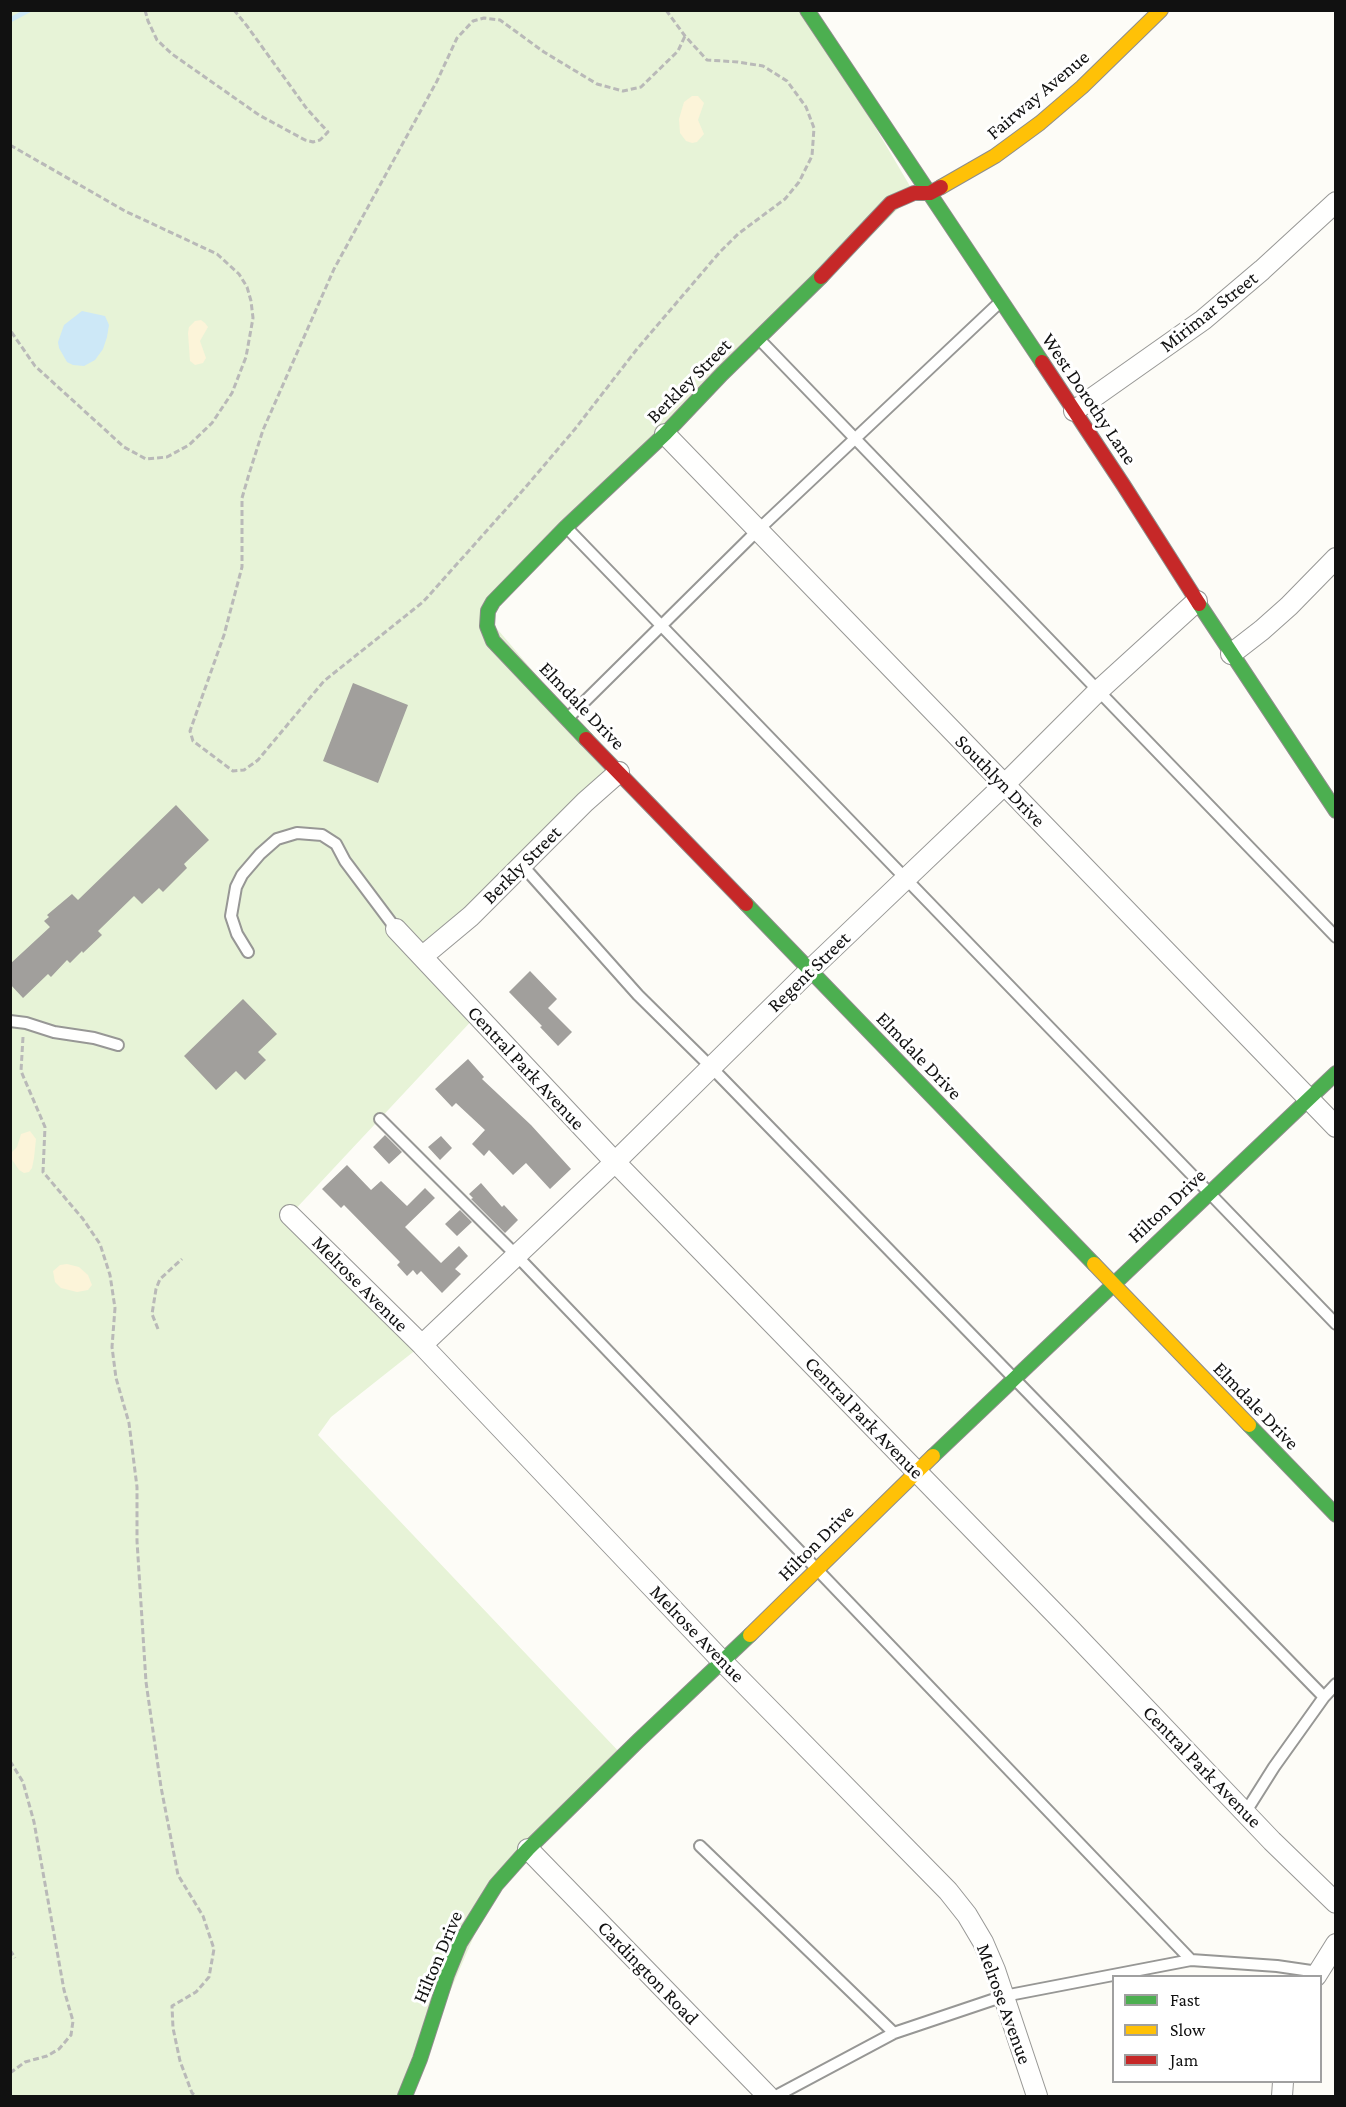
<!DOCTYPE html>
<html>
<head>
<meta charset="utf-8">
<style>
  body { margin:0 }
  #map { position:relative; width:1346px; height:2107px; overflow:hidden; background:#fdfcf7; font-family:"Crimson Pro",serif }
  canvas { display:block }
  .frame { position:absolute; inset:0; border:12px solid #111; pointer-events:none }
  .legend { position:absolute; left:1112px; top:1975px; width:210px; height:108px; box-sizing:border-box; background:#fff; border:2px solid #a0a0a0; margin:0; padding:8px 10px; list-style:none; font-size:18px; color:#111 }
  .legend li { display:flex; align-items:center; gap:12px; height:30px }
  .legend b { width:30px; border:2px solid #a0a0a0 }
</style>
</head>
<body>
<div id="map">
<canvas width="1346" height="2107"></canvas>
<div class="frame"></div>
<ul class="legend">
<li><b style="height:8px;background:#4caf50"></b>Fast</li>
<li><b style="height:8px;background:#ffc107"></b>Slow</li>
<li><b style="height:8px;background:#c62828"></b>Jam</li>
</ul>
</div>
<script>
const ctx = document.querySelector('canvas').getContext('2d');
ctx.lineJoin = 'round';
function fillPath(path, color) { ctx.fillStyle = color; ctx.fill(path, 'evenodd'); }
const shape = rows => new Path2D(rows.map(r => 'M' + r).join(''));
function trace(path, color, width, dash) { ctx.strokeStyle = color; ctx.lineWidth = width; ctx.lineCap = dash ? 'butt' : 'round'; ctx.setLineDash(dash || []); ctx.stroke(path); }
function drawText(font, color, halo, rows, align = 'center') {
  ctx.font = font + ' "Crimson Pro",serif'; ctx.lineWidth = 6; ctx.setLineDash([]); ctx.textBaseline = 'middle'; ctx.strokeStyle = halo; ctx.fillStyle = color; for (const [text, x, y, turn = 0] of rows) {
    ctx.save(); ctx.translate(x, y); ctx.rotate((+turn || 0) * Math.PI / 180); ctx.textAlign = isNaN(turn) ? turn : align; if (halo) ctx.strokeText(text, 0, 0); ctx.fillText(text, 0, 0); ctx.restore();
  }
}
fillPath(shape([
  [11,11,807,11,914,193,487,617,619,772,423,956,476,1016,290,1215,422,1345,331,1417,318,1435,623,1756,496,1885,405,2096,11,2096]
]), '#e7f3d7');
fillPath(shape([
  [692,96,698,96,704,103,698,120,704,134,697,142,692,143,686,141,680,133,679,119,684,102],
  [201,320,205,323,208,327,200,341,206,358,203,363,195,365,190,361,188,333,189,327,195,321],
  [30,1131,36,1139,34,1158,32,1168,29,1172,24,1173,19,1170,11,1158,11,1153,17,1147,21,1134],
  [67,1264,79,1267,88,1275,92,1285,88,1290,77,1292,61,1288,55,1282,53,1271,60,1265]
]), '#fcf4d9');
fillPath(shape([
  [82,311,105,316,109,325,107,337,103,349,95,360,84,366,73,365,67,362,59,348,58,342,64,325]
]), '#cde8f7');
trace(shape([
  [10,20,29,10]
]), '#cde8f7', 5);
fillPath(shape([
  [353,683,408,705,378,783,323,761],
  [176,805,209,840,184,864,187,868,163,892,159,888,142,904,134,896,98,931,102,935,83,953,82,951,70,963,67,960,51,977,48,974,23,998,10,984,10,964,50,927,44,921,49,917,47,915,72,894,78,900],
  [530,971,557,999,548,1008,572,1032,558,1046,540,1027,542,1026,509,992],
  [243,999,277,1034,258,1052,266,1060,245,1080,236,1071,216,1090,184,1056],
  [468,1059,484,1077,482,1079,531,1125,571,1169,550,1189,526,1163,513,1175,489,1150,484,1156,472,1144,485,1130,456,1103,452,1107,435,1089],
  [385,1135,402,1152,389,1164,373,1147],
  [441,1136,452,1148,440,1160,428,1147],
  [347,1165,371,1190,381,1181,407,1206,425,1188,435,1198,405,1227,441,1263,459,1246,468,1256,455,1269,461,1274,442,1293,421,1271,417,1275,413,1270,407,1276,397,1265,400,1262,344,1205,341,1208,322,1189],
  [481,1183,502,1207,504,1205,518,1220,505,1233,471,1199,473,1198,469,1194],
  [460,1210,472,1222,457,1236,445,1224]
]), '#a19f9c');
const lane = shape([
  [759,339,1336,937],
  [567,528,1336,1324],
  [569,717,758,530,998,304],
  [523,866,638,995,711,1067,1324,1697,1274,1767,1245,1813],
  [248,952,237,934,231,916,236,887,242,875,260,854,277,839,297,833,322,835,336,844,345,861,396,929],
  [10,1021,26,1023,54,1032,94,1038,118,1045],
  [380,1119,517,1256,1191,1960],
  [1324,1697,1336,1684],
  [700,1846,894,2033],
  [776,2096,894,2033,1004,1996,1191,1960,1277,1966,1318,1972]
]);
const street = shape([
  [1074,411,1203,320,1262,270,1336,202],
  [665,434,1336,1127],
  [1231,654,1262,630,1289,606,1336,558],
  [396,929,615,1162,1070,1629,1272,1841,1336,1903],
  [423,956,471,916,585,802,619,772],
  [290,1215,422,1345,722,1661,948,1891,967,1915,983,1942,995,1970,1037,2096],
  [422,1345,615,1162,810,970,1004,785,1097,692,1197,601],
  [528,1849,768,2096],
  [1316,1976,1336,1944],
  [1282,2096,1283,2082]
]);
const fast = shape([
  [807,10,1042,362],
  [1199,604,1336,811],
  [586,739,493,641,487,626,488,611,493,602,566,527,665,434,722,374,821,277],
  [746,904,1094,1264],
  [1249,1425,1336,1515],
  [933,1456,1336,1073],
  [405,2096,420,2059,447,1975,460,1943,496,1885,528,1849,638,1741,750,1635]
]);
const slow = shape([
  [941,187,995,156,1040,123,1082,87,1161,10],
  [1094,1264,1249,1425],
  [750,1635,933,1456]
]);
const jam = shape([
  [821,277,891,203,914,193,930,193,941,187],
  [1042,362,1124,486,1199,604],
  [586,739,746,904]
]);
trace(lane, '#979795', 14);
trace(street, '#979795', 22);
trace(fast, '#8e8d8b', 16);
trace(slow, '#8e8d8b', 16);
trace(jam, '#8e8d8b', 16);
trace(shape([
  [145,10,148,21,157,40,172,54,259,115,305,140,313,142,320,140,328,132,307,109,247,26,234,10],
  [666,10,685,36,707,60,738,62,763,66,787,81,806,107,814,128,812,156,799,182,785,199,738,234,719,253,637,349,575,429,524,489,423,602,324,681,258,760,244,770,233,771,193,741,190,731,224,635,242,567,242,498,249,474,263,430,334,269,437,81,457,38,473,21,484,18,500,20,544,52,597,84,623,91,641,87,678,51,685,36],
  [10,145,125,211,217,254,239,274,247,287,251,301,253,318,246,357,232,393,212,423,189,445,167,457,146,459,124,447,35,366,10,330],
  [23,1037,21,1071,45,1127,43,1172,83,1219,100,1244,110,1275,115,1308,112,1347,116,1378,129,1423,137,1487,137,1541,146,1682,161,1787,178,1875,203,1916,214,1949,209,1977,196,1992,172,2006,173,2028,180,2061,192,2093,196,2096],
  [158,1329,152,1314,156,1289,160,1279,182,1259],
  [10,1761,23,1782,34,1822,64,1990,73,2021,71,2035,59,2049,47,2056,25,2062,10,2073],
  [10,1950,15,1958]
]), '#b9b9b8', 3, [6, 3]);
trace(lane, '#fffffe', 10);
trace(street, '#fffffe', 20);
trace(fast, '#4caf50', 14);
trace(slow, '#ffc107', 14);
trace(jam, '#c62828', 14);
drawText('20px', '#111', '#fff', [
  ["Fairway Avenue",1038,95,-40],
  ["Mirimar Street",1209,312,-38],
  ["Berkley Street",689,381,-45],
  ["West Dorothy Lane",1089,399,56],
  ["Elmdale Drive",582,706,46],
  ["Southlyn Drive",1000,781,46],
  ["Berkly Street",522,865,-45],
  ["Regent Street",809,972,-44],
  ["Elmdale Drive",919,1056,46],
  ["Central Park Avenue",526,1068,47],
  ["Hilton Drive",1167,1206,-43],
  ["Melrose Avenue",360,1284,45],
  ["Elmdale Drive",1256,1406,46],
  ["Central Park Avenue",864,1418,46],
  ["Hilton Drive",816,1543,-45],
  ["Melrose Avenue",697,1634,46],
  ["Central Park Avenue",1202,1767,46],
  ["Hilton Drive",438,1957,-67],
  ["Cardington Road",648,1973,46],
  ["Melrose Avenue",1004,2004,70]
]);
</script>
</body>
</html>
